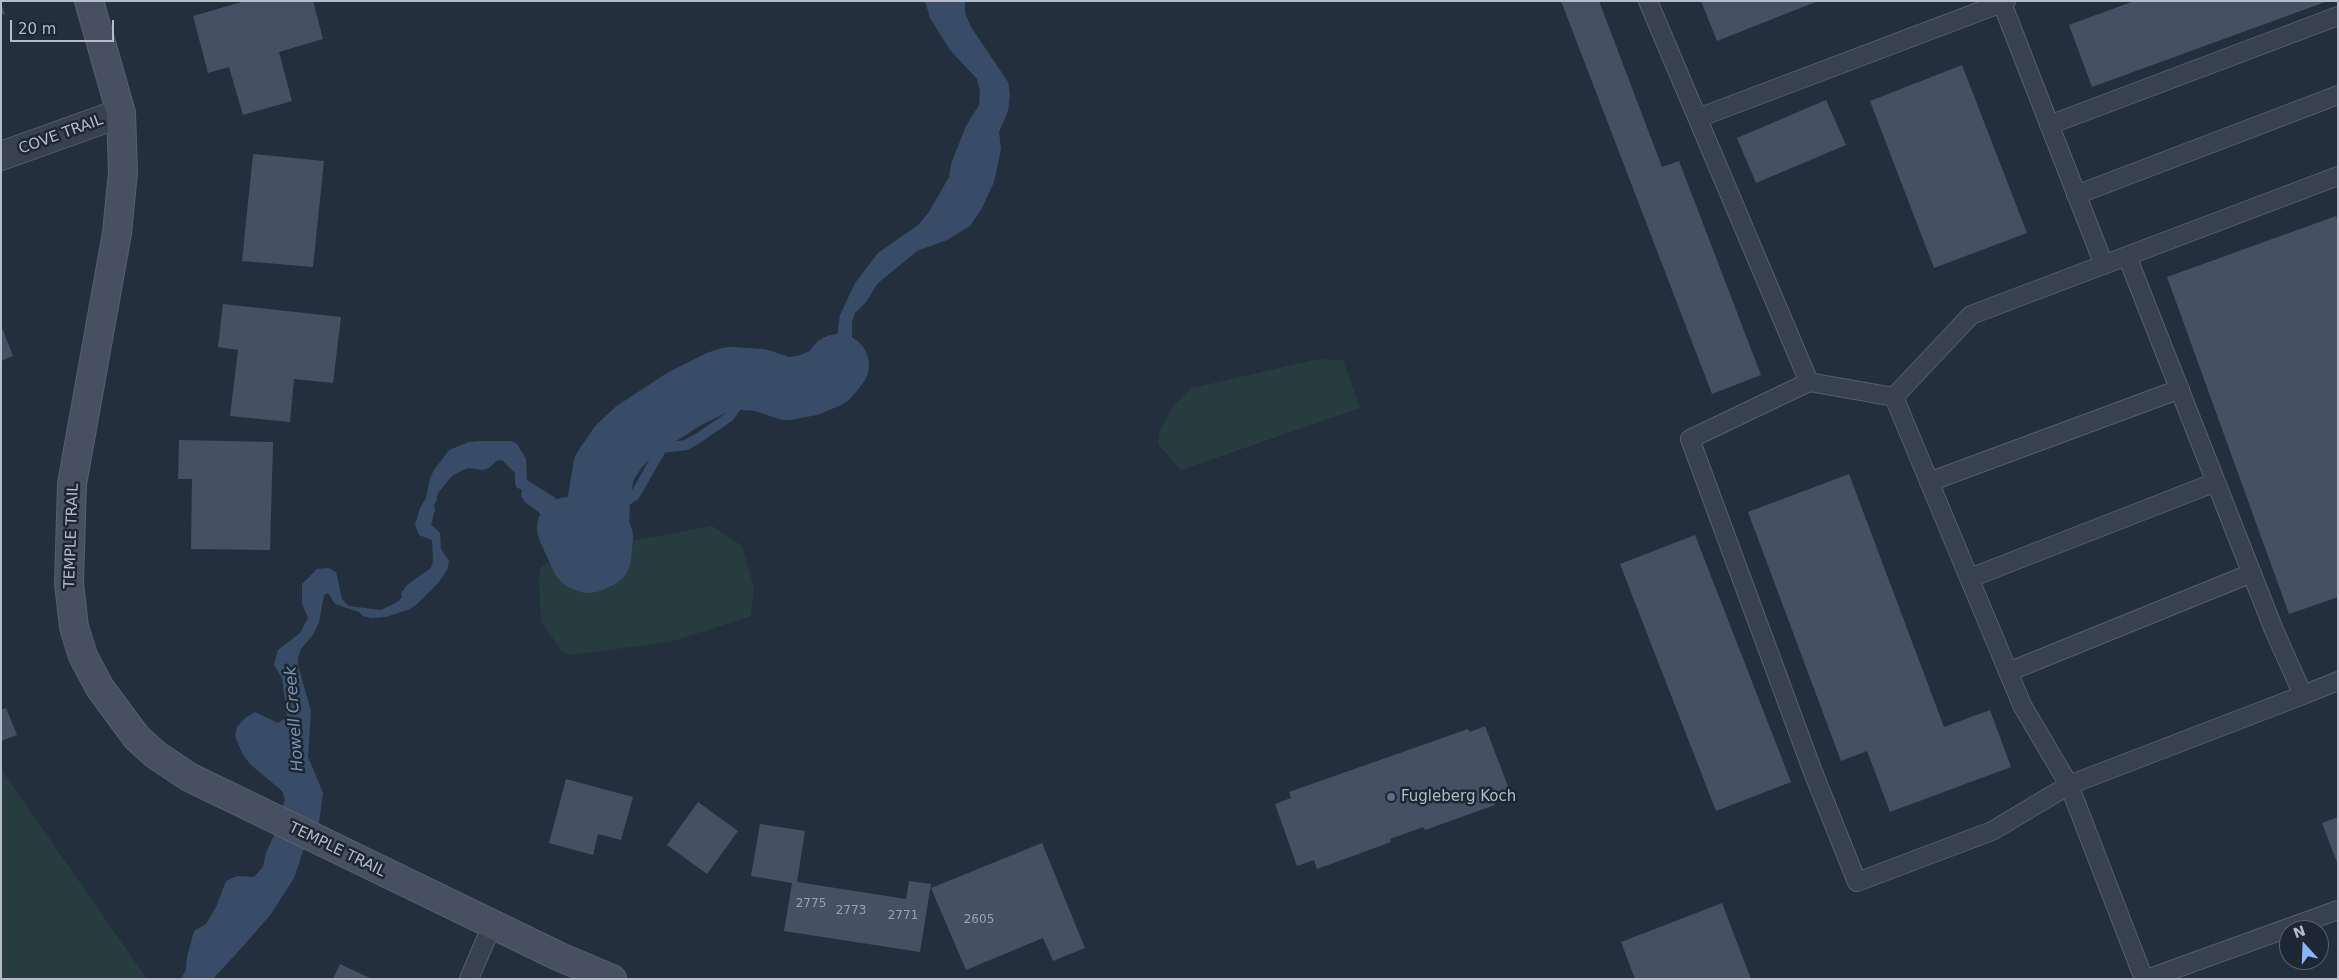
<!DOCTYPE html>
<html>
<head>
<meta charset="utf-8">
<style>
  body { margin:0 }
  #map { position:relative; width:2339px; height:980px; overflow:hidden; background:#242f3e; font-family:"DejaVu Sans",sans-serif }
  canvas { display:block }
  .frame { position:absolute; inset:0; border:2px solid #b4bcc9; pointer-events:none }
  .north { position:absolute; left:2279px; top:920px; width:50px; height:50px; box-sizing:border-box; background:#1d2633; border:1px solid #59626f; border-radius:50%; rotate:340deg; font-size:14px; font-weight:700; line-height:20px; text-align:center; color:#b4bcc9 }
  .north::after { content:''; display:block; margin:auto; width:18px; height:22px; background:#8ab4f8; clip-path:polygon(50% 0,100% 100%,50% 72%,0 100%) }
  .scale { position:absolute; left:10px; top:20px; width:104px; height:22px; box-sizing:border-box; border:2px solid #b4bcc9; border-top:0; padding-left:6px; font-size:15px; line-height:18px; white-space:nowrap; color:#b4bcc9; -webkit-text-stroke:4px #1d2633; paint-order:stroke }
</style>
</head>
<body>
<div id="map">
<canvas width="2339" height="980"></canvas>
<div class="frame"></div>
<div class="north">N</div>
<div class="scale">20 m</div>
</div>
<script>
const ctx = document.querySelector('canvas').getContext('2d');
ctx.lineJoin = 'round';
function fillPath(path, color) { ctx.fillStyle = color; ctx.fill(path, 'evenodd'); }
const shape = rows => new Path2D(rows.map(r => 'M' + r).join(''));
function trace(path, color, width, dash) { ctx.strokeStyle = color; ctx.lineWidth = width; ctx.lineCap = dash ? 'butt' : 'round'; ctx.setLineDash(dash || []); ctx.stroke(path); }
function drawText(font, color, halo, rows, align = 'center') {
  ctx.font = font + ' "DejaVu Sans",sans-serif'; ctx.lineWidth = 5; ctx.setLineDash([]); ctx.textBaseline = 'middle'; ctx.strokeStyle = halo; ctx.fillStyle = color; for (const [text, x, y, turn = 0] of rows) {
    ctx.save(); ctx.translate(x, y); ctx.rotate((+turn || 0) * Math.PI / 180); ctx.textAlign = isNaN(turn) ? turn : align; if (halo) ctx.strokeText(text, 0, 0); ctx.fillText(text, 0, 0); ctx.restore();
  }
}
fillPath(shape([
  [1319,359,1343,360,1360,408,1181,470,1158,444,1160,430,1174,405,1192,388],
  [712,526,742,546,754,588,751,616,670,642,570,655,562,651,541,622,539,579,541,567,550,561,559,571,608,578,610,568,621,543],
  [1,769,147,979,1,979]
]), '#263c3f');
fillPath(shape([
  [925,1,965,1,965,13,971,27,1008,82,1010,94,1008,111,999,132,1001,149,994,182,981,210,970,226,947,240,917,251,877,284,867,301,855,313,852,322,852,351,844,373,837,381,815,391,794,397,781,399,764,396,765,390,763,385,760,382,760,377,806,376,826,370,835,352,840,315,855,283,878,253,918,225,929,212,949,177,951,164,966,126,979,105,980,91,977,79,950,50,930,18],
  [480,441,512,441,517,444,526,459,527,480,554,497,573,517,578,524,583,540,592,552,597,549,593,533,595,526,600,525,603,533,606,529,612,529,617,537,618,546,608,578,601,587,586,590,570,582,559,571,550,561,549,554,549,551,555,549,560,534,553,523,525,502,521,496,522,490,516,487,515,482,515,473,502,460,496,461,489,468,483,470,469,468,463,470,452,476,438,493,436,502,434,504,435,510,431,524,440,533,441,549,449,561,447,570,439,582,417,604,410,609,386,617,371,618,363,616,359,612,335,604,328,593,324,595,319,622,313,635,301,649,298,657,298,665,311,711,308,757,323,793,319,822,309,834,294,878,271,914,245,944,213,979,181,979,186,970,187,957,194,931,206,924,216,907,226,881,237,876,254,877,263,867,266,853,277,829,285,799,282,791,251,765,243,755,235,736,237,727,245,718,255,712,278,723,287,717,282,678,274,665,278,650,300,633,308,618,302,603,302,584,317,569,329,568,336,572,342,599,349,606,381,610,399,601,402,597,401,593,407,585,431,568,433,561,432,540,419,535,415,525,420,508,426,498,430,478,434,470,449,450,469,442]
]), '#394c67');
trace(shape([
  [602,537,611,524,619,500,623,497,629,499,635,495,662,448,686,445,697,439,729,417,742,399,752,393,760,391,777,393]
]), '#394c67', 10);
trace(shape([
  [568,528,582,559,589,562,600,557,602,537,598,527,599,498,604,468,619,446,635,431,684,399,718,382,730,378,760,380,787,389,809,385,828,377,838,365]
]), '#394c67', 62);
fillPath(shape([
  [245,1,313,1,323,39,279,52,292,101,243,115,229,67,208,73,193,16],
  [1561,1,1599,1,1662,167,1679,161,1761,375,1712,394],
  [1701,1,1818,1,1717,41],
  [2134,1,2328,1,2092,87,2069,25],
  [1,3,5,14,1,15],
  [1962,65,2027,233,1934,268,1870,101],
  [1826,100,1846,145,1756,183,1737,138],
  [253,154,324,161,313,267,242,261],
  [2336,216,2338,222,2338,597,2289,614,2167,277],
  [223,304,341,317,333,383,294,379,290,422,230,416,238,350,218,347],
  [1,325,13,356,1,361],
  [179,440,273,442,270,550,191,549,192,479,178,479],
  [1849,474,1944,727,1990,710,2011,767,1890,812,1867,751,1841,761,1748,512],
  [1695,535,1791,782,1716,811,1620,564],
  [6,708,17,735,1,741,1,710],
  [1485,726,1509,789,1492,795,1495,805,1425,830,1423,827,1390,839,1391,842,1317,869,1314,860,1297,866,1275,804,1291,798,1289,792,1468,729,1470,732],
  [566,779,633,797,621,840,598,834,593,855,549,843],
  [698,802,738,831,707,874,667,845],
  [2338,817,2338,865,2322,823],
  [760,824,805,831,797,882,906,899,909,881,931,884,920,952,784,931,792,883,751,876],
  [1042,843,1085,948,1053,961,1043,938,966,970,931,888],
  [1722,903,1751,979,1635,979,1621,942],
  [340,964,372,979,333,979]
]), '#455162');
const lane = shape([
  [1648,1,1809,382,1894,397,2022,705,2069,785,2144,979],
  [2006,1,2002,3,2104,265],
  [1698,118,2002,3,2002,1],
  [2049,125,2338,16],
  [2076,195,2338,95],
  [2127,256,2274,630,2303,695,2338,681],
  [1809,382,1690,439,1813,772,1857,882,1992,831,2069,785,2303,695],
  [1894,397,1971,315,2338,176],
  [1929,482,2180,389],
  [1970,578,2216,482],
  [2008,672,2252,573],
  [469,979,492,925],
  [2147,979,2338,910]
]);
const street = shape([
  [1,156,121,113]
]);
const secondary = shape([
  [89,1,121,113,123,172,117,233,72,484,69,583,74,627,83,656,100,688,137,738,156,755,189,777,560,957,612,979]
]);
trace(lane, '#565f6c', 20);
trace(street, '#565f6c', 30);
trace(secondary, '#565f6c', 30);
trace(lane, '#38414e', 18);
trace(street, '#38414e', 28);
trace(secondary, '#465061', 28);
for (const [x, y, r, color] of [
  [1391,797,5,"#5c6f8a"]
]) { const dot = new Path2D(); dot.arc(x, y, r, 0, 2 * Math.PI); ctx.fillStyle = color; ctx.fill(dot); trace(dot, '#1d2633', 2); }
drawText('12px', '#98a1af', null, [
  ["2775",811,904],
  ["2773",851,911],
  ["2771",903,916],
  ["2605",979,920]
]);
drawText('15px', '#b4bcc9', '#1d2633', [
  ["COVE TRAIL",61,135,-20],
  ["TEMPLE TRAIL",72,536,-88],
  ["TEMPLE TRAIL",337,850,26]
]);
drawText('15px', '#b4bcc9', '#1d2633', [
  ["Fugleberg Koch",1401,797]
], 'left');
drawText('italic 16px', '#7c92b1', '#1d2633', [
  ["Howell Creek",295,719,-94]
]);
</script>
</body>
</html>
